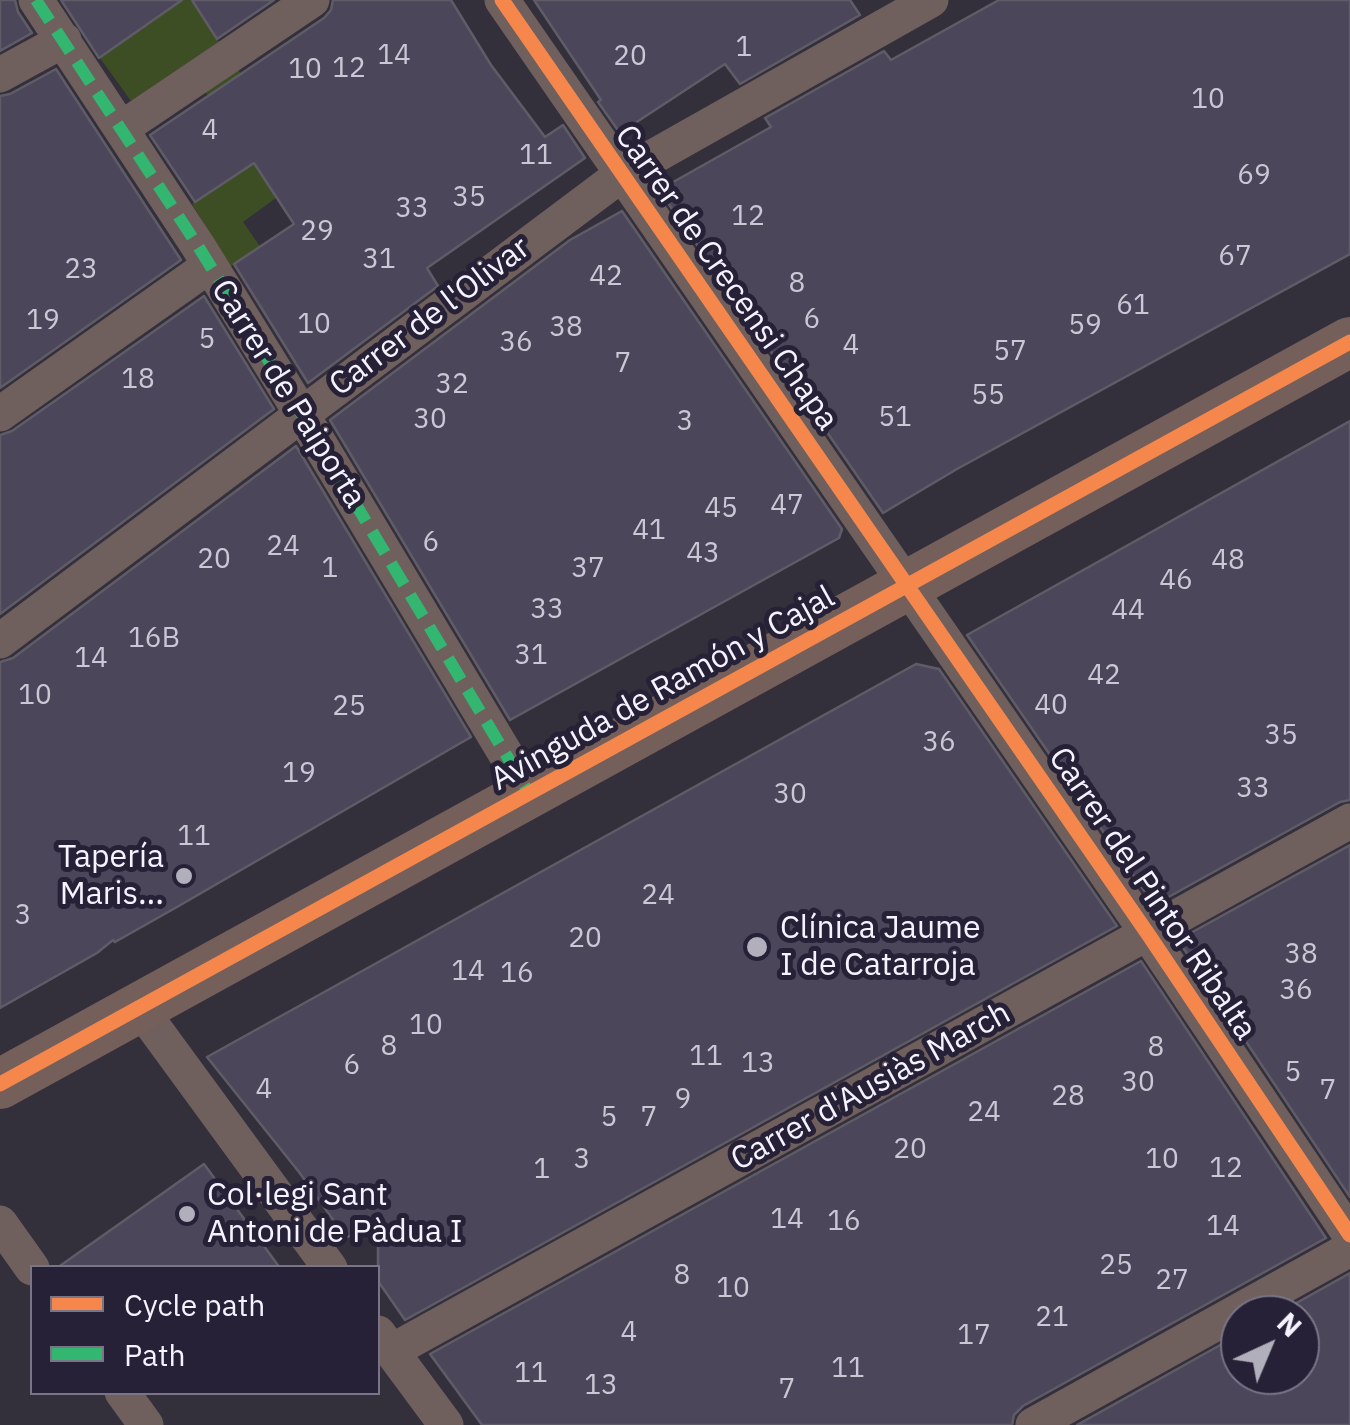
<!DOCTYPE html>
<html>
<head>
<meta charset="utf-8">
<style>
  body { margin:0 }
  #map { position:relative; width:1350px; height:1425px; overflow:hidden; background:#33303c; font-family:"IBM Plex Sans",sans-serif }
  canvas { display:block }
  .legend { position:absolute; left:30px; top:1265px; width:350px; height:130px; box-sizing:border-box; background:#272137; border:2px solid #797587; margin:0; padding:12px 18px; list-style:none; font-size:30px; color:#f5f3ff }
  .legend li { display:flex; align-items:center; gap:20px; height:50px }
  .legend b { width:50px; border:2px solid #797587 }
  .north { position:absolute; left:1220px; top:1295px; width:100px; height:100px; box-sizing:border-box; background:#272137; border:2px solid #797587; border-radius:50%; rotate:44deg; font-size:28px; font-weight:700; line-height:40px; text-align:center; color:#f5f3ff }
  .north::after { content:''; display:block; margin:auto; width:35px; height:45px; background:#b1afbb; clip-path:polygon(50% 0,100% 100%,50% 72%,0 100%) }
</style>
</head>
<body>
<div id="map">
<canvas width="1350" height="1425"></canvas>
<ul class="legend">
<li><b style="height:12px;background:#f5874c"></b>Cycle path</li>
<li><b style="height:12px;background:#33b770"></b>Path</li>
</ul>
<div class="north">N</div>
</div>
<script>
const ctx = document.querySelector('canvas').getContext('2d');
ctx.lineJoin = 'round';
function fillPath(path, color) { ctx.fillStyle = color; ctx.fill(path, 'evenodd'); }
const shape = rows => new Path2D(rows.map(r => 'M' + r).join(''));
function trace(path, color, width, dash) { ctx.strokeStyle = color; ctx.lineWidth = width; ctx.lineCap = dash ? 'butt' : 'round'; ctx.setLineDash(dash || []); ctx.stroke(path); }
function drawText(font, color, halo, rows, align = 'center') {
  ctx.font = font + ' "IBM Plex Sans",sans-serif'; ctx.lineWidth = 10; ctx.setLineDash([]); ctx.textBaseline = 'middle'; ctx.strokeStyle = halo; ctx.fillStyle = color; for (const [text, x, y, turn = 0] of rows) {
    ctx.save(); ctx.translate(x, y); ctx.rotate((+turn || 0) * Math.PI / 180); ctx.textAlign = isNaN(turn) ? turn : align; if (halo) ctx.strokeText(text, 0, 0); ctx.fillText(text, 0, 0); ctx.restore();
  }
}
fillPath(shape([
  [148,0,192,0,219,42,131,101,100,58,158,16],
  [237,68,310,173,243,222,264,252,246,256,230,267,192,204,253,163,204,90]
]), '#3e4e24');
const building = shape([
  [0,0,15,0,18,12,32,33,0,51,0,0],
  [61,0,182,0,99,58,61,0],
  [192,0,274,0,217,39,192,0],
  [333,0,451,0,491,65,545,137,563,125,585,158,427,268,438,286,308,383,234,264,294,224,254,163,195,202,150,135,324,18,331,10,333,0],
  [534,0,850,0,860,15,740,84,725,64,620,133,598,102,601,100,534,0],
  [999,0,1350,0,1350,254,957,469,883,513,659,190,771,127,765,118,884,51,891,60,999,0],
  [56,69,181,260,0,388,0,96,10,94,56,69],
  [622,211,842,529,839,538,510,720,330,420,570,240,622,211],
  [204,296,274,409,0,614,0,435,12,431,204,296],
  [1350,421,1350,800,1340,802,1154,905,967,635,1350,421],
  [296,446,471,737,177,907,115,942,113,940,97,953,0,1008,0,662,13,658,296,446],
  [916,664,939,669,1117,926,405,1320,378,1281,378,1220,346,1238,299,1172,207,1057,916,664],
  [1350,845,1350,1197,1178,940,1350,845],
  [1141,961,1326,1238,1023,1406,1014,1415,1012,1425,482,1425,430,1354,1141,961],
  [204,1164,280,1268,57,1268,204,1164],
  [1350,1273,1350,1425,1077,1425,1240,1334,1240,1375,1300,1375,1300,1315,1275,1315,1350,1273]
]);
fillPath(building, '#4c465a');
trace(building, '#5f5c67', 2.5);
trace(shape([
  [36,0,198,246,301,413,529,793],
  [502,0,1148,934,1350,1235],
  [0,75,64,40],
  [122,128,312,0],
  [0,414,209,266],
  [0,641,621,175,931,0],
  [139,1007,330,1268],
  [0,1223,32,1268],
  [378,1333,446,1425],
  [392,1351,1350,821],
  [122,1392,146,1425],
  [1033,1425,1350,1249]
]), '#6f5f5d', 35);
trace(shape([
  [0,1084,1350,342]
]), '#745f5b', 50);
trace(shape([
  [36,0,198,246,301,413,529,793]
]), '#33b770', 12, [25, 12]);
trace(shape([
  [502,0,1148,934,1350,1235],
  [0,1084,1350,342]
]), '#f5874c', 15);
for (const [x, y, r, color] of [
  [184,876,10,"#b1afbb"],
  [757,947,12,"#b1afbb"],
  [187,1214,10,"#b1afbb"]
]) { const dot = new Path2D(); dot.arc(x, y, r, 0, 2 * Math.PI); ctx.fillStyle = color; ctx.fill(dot); trace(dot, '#272137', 4); }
drawText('28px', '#cbc8d6', null, [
  ["1",744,48],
  ["14",394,56],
  ["20",630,57],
  ["12",349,69],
  ["10",305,70],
  ["10",1208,100],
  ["4",210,131],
  ["11",536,156],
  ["69",1254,176],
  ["35",469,198],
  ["33",412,209],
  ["12",748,217],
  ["29",317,232],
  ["67",1235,257],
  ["31",379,260],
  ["23",81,270],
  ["42",606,277],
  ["8",797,284],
  ["61",1133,306],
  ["6",812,320],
  ["19",43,321],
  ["10",314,325],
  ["59",1085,326],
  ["38",566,328],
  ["5",207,340],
  ["36",516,343],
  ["4",851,346],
  ["57",1010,352],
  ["7",623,364],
  ["18",138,380],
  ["32",452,385],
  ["55",988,396],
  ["51",895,418],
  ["30",430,420],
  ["3",685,422],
  ["47",787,506],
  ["45",721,509],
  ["41",649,531],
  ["6",431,543],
  ["24",283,547],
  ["43",703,554],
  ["20",214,560],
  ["48",1228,561],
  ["1",330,569],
  ["37",588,569],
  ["46",1176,581],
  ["33",547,610],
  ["44",1128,611],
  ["16B",154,639],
  ["31",531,656],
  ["14",91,659],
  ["42",1104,676],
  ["10",35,696],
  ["40",1051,706],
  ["25",349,707],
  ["35",1281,736],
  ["36",939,743],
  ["19",299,774],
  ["33",1253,789],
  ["30",790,795],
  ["11",194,837],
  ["24",658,896],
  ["3",23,916],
  ["20",585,939],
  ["38",1301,955],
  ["14",468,972],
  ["16",517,974],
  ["36",1296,991],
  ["10",426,1026],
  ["8",389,1047],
  ["8",1156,1048],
  ["11",706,1057],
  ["13",758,1064],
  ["6",352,1066],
  ["5",1293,1073],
  ["30",1138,1083],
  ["4",264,1090],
  ["7",1328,1091],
  ["28",1068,1097],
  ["9",683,1100],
  ["24",984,1113],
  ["5",609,1118],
  ["7",649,1118],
  ["20",910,1150],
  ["3",582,1160],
  ["10",1162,1160],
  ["12",1226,1169],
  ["1",542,1170],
  ["14",787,1220],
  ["16",844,1222],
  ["14",1223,1227],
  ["25",1116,1266],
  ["8",682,1276],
  ["27",1172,1281],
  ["10",733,1289],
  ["21",1052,1318],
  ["4",629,1333],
  ["17",974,1336],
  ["11",848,1369],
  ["11",531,1374],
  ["13",601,1386],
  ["7",787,1390]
]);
drawText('32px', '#f5f3ff', '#272137', [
  ["Carrer de Crecensi Chapa",726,278,55],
  ["Carrer de l'Olivar",430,317,-37],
  ["Carrer de Paiporta",288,394,58],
  ["Avinguda de Ramón y Cajal",663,689,-29],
  ["Carrer del Pintor Ribalta",1152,894,56],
  ["Carrer d'Ausiàs March",871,1087,-29]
]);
drawText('32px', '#f5f3ff', '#272137', [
  ["Tapería",164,858,"right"],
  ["Maris...",164,895,"right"],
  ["Clínica Jaume",780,929],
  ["I de Catarroja",780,966],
  ["Col·legi Sant",207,1196],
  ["Antoni de Pàdua I",207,1233]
], 'left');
</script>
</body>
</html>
